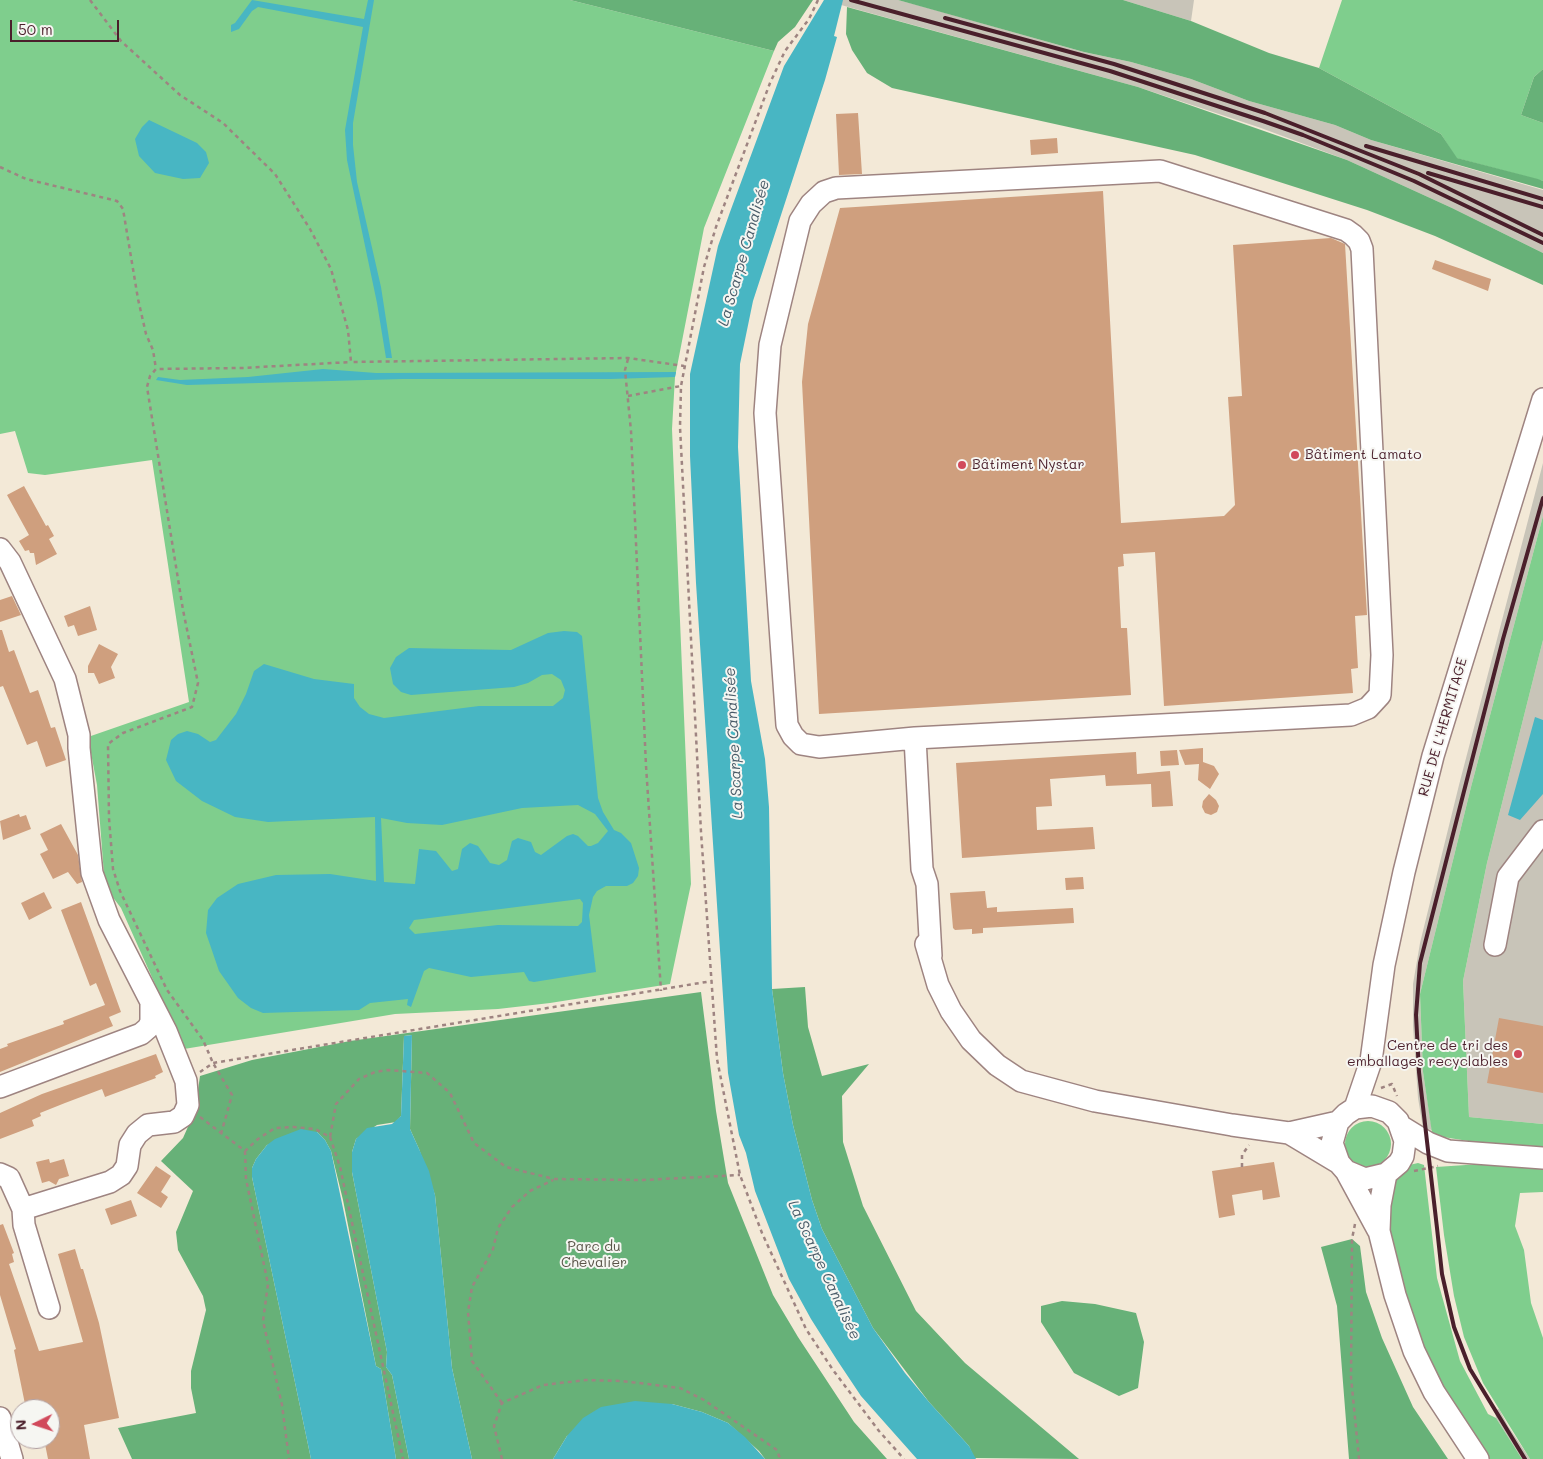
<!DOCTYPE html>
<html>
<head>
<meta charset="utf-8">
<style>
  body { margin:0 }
  #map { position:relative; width:1543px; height:1459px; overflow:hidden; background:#f3e9d7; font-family:Mali,sans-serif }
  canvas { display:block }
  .north { position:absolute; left:10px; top:1399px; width:50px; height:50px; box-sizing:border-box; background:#f6f6f2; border:1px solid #b1a0a2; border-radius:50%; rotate:266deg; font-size:14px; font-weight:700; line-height:20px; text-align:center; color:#4a1f2b }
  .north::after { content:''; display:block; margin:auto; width:18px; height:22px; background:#d1495b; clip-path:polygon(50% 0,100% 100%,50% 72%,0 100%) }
  .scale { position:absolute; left:10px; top:20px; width:109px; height:22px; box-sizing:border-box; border:2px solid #4a1f2b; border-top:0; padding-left:6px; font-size:15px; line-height:18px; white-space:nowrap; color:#4a1f2b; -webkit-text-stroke:4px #f6f6f2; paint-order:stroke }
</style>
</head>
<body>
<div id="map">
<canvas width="1543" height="1459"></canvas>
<div class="north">N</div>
<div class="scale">50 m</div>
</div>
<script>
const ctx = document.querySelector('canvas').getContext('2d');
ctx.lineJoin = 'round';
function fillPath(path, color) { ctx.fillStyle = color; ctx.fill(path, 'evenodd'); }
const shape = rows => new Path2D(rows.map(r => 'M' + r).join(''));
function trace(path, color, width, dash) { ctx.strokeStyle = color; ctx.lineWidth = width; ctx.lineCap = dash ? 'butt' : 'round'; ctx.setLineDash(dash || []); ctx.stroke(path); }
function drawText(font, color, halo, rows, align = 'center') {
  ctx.font = font + ' Mali,sans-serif'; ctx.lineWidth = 4; ctx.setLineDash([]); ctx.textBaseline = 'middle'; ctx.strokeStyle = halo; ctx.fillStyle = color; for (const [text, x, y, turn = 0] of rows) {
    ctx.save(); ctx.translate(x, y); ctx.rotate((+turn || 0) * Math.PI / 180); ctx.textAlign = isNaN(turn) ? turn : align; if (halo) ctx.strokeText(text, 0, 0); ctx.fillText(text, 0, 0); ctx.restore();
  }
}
fillPath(shape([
  [823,0,898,0,917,5,1084,52,1131,62,1191,79,1249,101,1335,125,1371,140,1543,190,1543,253,1452,208,1347,160,1261,128,1138,87],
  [1123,0,1194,0,1191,21],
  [1543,463,1543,516,1471,787,1420,994,1423,1072,1432,1130,1423,1128,1418,1098,1413,1026,1413,984,1420,943,1459,785],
  [1543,640,1543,1124,1469,1117,1463,981,1487,863],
  [1499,1409,1508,1426,1530,1459,1522,1459,1496,1418,1495,1410]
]), '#c8c4b8');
fillPath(shape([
  [0,0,570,0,774,51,704,228,675,377,672,429,691,884,670,984,550,1003,498,1009,395,1014,184,1049,121,908,105,887,97,785,88,737,189,702,152,460,45,475,28,473,15,431,0,434],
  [1342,0,1543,0,1543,69,1534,77,1521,115,1543,123,1543,181,1456,158,1441,134,1319,68],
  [1543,516,1543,640,1487,863,1463,981,1469,1117,1543,1124,1543,1192,1520,1193,1515,1226,1524,1250,1531,1303,1543,1338,1543,1459,1530,1459,1483,1383,1464,1337,1454,1296,1444,1235,1436,1167,1481,1164,1481,1143,1443,1137,1432,1133,1423,1072,1420,994,1471,787],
  '1345 1144a23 23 0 1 1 46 0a23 23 0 1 1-46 0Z',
  [1418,1163,1424,1165,1437,1278,1460,1361,1488,1414,1496,1418,1522,1459,1487,1459,1456,1411,1431,1365,1406,1297,1388,1223,1393,1181,1405,1166]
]), '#7fce8d');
fillPath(shape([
  [570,0,813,0,795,27,778,42,774,51],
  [898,0,1123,0,1191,21,1269,53,1319,68,1441,134,1457,158,1538,179,1543,181,1543,189,1371,140,1335,125,1249,101,1191,79,1131,62,1084,52],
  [847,7,1138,87,1347,160,1452,208,1543,253,1543,285,1435,236,1367,210,1195,155,892,88,867,73,852,50,846,34],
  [1543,69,1543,123,1521,115,1534,77],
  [805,987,808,1027,822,1076,869,1064,842,1096,843,1142,863,1206,916,1311,965,1363,1079,1459,974,1458,969,1446,929,1402,873,1328,822,1229,812,1200,793,1125,783,1073,772,989],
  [701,992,716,1111,728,1183,773,1295,798,1337,854,1422,887,1459,765,1459,759,1451,728,1423,702,1412,672,1404,567,1436,553,1459,472,1459,452,1368,435,1195,419,1149,410,1129,412,1035,404,1036,401,1116,396,1122,377,1125,356,1139,352,1152,352,1172,387,1352,386,1367,392,1375,409,1459,396,1459,381,1369,376,1366,343,1200,331,1151,325,1140,317,1132,267,1145,256,1159,252,1168,252,1177,311,1459,132,1459,118,1428,196,1413,191,1388,191,1371,206,1310,203,1296,178,1250,176,1232,193,1191,161,1161,183,1138,195,1111,200,1076,252,1060,350,1041],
  [1352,1239,1360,1246,1366,1292,1382,1338,1413,1407,1448,1459,1349,1459,1337,1306,1321,1247],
  [1062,1301,1095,1304,1136,1313,1144,1342,1138,1388,1119,1396,1074,1373,1041,1322,1041,1306]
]), '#67b178');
fillPath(shape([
  [252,0,364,19,368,0,374,0,353,123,353,145,357,182,381,287,392,358,386,358,377,303,347,160,345,130,363,27,258,7,252,11,239,29,231,32,231,25,235,23],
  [824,0,843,0,834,36,837,37,825,80,753,301,740,364,738,447,751,681,765,759,769,807,772,989,783,1073,793,1125,812,1200,822,1229,873,1328,905,1373,929,1402,969,1446,976,1459,917,1459,861,1396,837,1360,811,1319,789,1279,755,1191,746,1153,739,1135,728,1073,696,583,690,456,690,374,718,246,730,212,784,66],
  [149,120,197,143,206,152,209,163,200,178,183,179,155,173,139,156,135,139,142,127],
  [323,369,376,373,676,372,675,377,610,379,403,379,187,385,156,380,158,377,180,380,248,377],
  [564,631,577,632,582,636,598,798,603,812,614,830,621,833,631,843,639,868,638,876,633,883,627,886,606,886,597,891,593,897,589,915,596,972,534,982,529,981,524,972,471,977,429,968,424,971,411,1007,407,1005,408,999,370,1003,359,1010,263,1013,251,1008,238,998,219,971,206,933,208,910,217,898,238,884,276,875,330,874,376,881,375,817,268,822,235,817,202,801,176,781,166,760,171,740,178,734,187,731,198,734,210,742,216,740,236,714,246,694,254,671,264,664,314,679,354,684,354,698,360,707,369,714,384,718,479,706,553,706,563,698,565,690,561,680,552,674,542,675,528,683,514,687,411,695,401,692,393,684,390,668,396,657,409,648,511,650,548,633],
  [578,805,595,814,608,831,598,843,591,846,588,846,578,836,573,834,567,836,541,855,535,852,531,842,518,838,512,841,507,860,499,865,490,863,478,846,470,843,462,849,458,869,452,871,436,851,419,849,415,884,384,882,381,818,407,823,442,825,522,808],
  [580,899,583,903,582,922,578,926,498,925,415,934,409,928,414,920],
  [1535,717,1543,720,1543,794,1520,820,1508,815],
  [412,1035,410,1129,429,1171,435,1195,452,1368,472,1459,409,1459,392,1375,386,1367,387,1352,352,1172,352,1152,356,1139,367,1128,392,1124,401,1116,404,1036],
  [301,1129,317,1132,325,1140,331,1151,376,1366,381,1369,396,1459,311,1459,252,1177,252,1168,256,1159,267,1145,275,1139],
  [635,1401,672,1404,702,1412,728,1423,745,1437,765,1459,553,1459,567,1436,583,1418,601,1407]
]), '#48b6c3');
fillPath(shape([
  [858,113,862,174,839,175,836,114],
  [1057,138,1058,153,1031,155,1030,140],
  [1103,191,1121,523,1224,516,1235,505,1228,397,1242,396,1233,245,1331,238,1345,244,1367,615,1355,616,1358,668,1351,669,1353,693,1164,706,1155,552,1123,554,1124,566,1118,567,1121,628,1127,628,1131,695,819,714,802,382,808,324,840,208],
  [1435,260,1491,279,1488,291,1432,269],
  [24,486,46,526,48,525,54,536,49,539,57,554,36,565,34,553,30,553,29,550,25,551,19,541,29,535,7,495],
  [12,596,21,615,0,622,0,600],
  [90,606,97,630,78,636,74,625,68,627,64,616],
  [0,630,2,630,9,652,14,650,30,693,38,690,51,728,55,727,66,760,46,767,37,741,27,745,3,686,0,687],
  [99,644,118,654,111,667,115,678,99,684,94,673,88,673,88,666],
  [1203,748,1203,762,1214,766,1219,774,1210,789,1198,780,1199,764,1185,765,1179,750],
  [1177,750,1179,765,1161,766,1160,751],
  [1136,752,1137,774,1170,771,1173,806,1152,807,1151,784,1106,786,1105,775,1050,779,1052,806,1036,807,1037,830,1093,827,1095,849,962,858,956,763],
  [1209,794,1216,800,1219,806,1217,812,1211,815,1205,813,1202,807,1203,801],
  [19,814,20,817,26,815,31,829,3,840,0,821],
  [61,824,78,855,82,882,77,884,68,872,53,879,40,854,48,850,40,834],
  [1083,877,1084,889,1066,890,1065,878],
  [985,891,987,908,997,907,997,912,1073,908,1074,923,983,928,983,933,972,934,972,929,955,930,953,928,950,893],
  [44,892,52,908,29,920,21,903],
  [81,902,121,1012,109,1017,113,1026,0,1072,0,1049,8,1046,7,1044,64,1024,63,1021,105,1005,96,983,90,986,61,910],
  [1499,1018,1543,1026,1543,1093,1487,1083],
  [156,1054,163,1072,155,1076,156,1078,105,1097,102,1089,65,1103,40,1113,41,1116,32,1120,34,1126,0,1139,0,1113,42,1094],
  [49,1159,50,1163,64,1159,69,1176,59,1179,56,1185,49,1181,42,1183,36,1162],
  [1274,1162,1280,1197,1263,1200,1262,1190,1232,1195,1235,1215,1219,1218,1212,1171],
  [156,1166,171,1176,161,1192,168,1197,161,1208,137,1193],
  [131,1200,137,1216,111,1225,105,1209],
  [3,1224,14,1253,12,1254,14,1262,9,1264,39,1351,83,1342,58,1254,75,1249,81,1269,83,1269,99,1323,119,1418,84,1425,90,1459,48,1459,44,1439,50,1439,50,1409,26,1409,14,1350,16,1349,0,1295,0,1225]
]), '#cf9f7e');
const minor = shape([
  [0,549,10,562,65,679,79,735,79,748,92,873,109,920,166,1031,186,1081,188,1105,183,1116,174,1122,148,1125,137,1134,130,1145,127,1166,121,1175,110,1182,23,1209,9,1178,0,1174],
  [915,738,819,747,801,744,793,736,787,725,765,413,770,345,800,221,811,204,824,192,836,188,1160,171,1346,230,1353,235,1359,241,1362,249,1382,655,1380,695,1368,708,1351,715,915,738,922,869,927,884,931,956],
  [926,944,938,985,951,1011,971,1040,997,1065,1021,1081,1095,1101,1232,1125,1289,1133,1339,1163,1346,1171,1365,1179,1386,1174,1399,1163,1403,1156,1405,1141,1398,1121,1389,1112,1372,1106,1355,1108,1346,1114,1338,1122,1332,1143,1339,1163],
  [1495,945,1508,877,1543,831],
  [0,1087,141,1034,148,1028,151,1022,151,1005],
  [1355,1108,1371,1061,1384,965,1404,872,1433,756,1543,399],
  [1402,1127,1428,1143,1448,1151,1543,1158],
  [1289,1133,1338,1122],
  [1346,1171,1378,1230],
  [1386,1174,1380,1205,1379,1231,1395,1295,1414,1351,1434,1392,1478,1459],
  [23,1209,24,1225,49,1308],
  [0,1418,12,1459]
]);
trace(minor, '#9e8481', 24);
trace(shape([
  [90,0,121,41,180,95,223,123,275,174,310,229,331,269,348,330,351,362,628,358,684,366],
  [818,0,809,19,785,51,770,83,716,227,704,267,681,386,680,427,701,832,717,1059,740,1175,762,1233,806,1329,833,1370,879,1431,904,1459],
  [0,167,26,179,117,201,123,209,138,299,146,334,153,350,156,369],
  [628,359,625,370,631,431,646,766,661,991],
  [628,396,681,386],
  [200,1072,213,1063,712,981],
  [1381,1088,1392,1084,1397,1096],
  [200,1117,245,1151,258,1139,275,1128,294,1127,315,1129,330,1137,336,1104,359,1079,375,1072,388,1070,427,1073,450,1093,474,1143,506,1167,554,1179,643,1180,740,1175],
  [221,1134,232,1095,213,1063,203,1040,167,990,120,891,113,869,109,818,108,744,123,733,192,707,198,683,183,610,147,387,150,376,156,369,242,368,351,362],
  [330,1137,340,1167,403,1459],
  [245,1151,246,1179,268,1284,263,1321,282,1405,289,1459],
  [1242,1167,1242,1155,1249,1145],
  [1414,1171,1438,1166],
  [1355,1224,1352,1239,1351,1377,1359,1459],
  [502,1403,472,1361,468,1312,472,1287,493,1249,498,1228,512,1207,530,1191,553,1180],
  [502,1459,494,1426,502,1403,543,1385,586,1380,622,1381,680,1388,704,1400,777,1450,780,1459]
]), '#9e8481', 2.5, [4, 4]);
trace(minor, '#fff', 21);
trace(shape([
  [851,0,1110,71,1263,121,1303,135,1414,181,1543,243],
  [945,18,1114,64,1265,113,1419,174,1543,235],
  [1366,146,1543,199],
  [1428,173,1543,207],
  [1525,1459,1470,1369,1454,1327,1442,1274,1437,1228,1419,1072,1416,1015,1420,963,1503,639,1543,498]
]), '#4a1f2b', 4);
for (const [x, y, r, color] of [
  [1295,455,5,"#d1495b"],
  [962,465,5,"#d1495b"],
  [1518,1054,5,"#d1495b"]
]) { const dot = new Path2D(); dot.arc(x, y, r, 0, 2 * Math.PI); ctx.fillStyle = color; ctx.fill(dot); trace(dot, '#f6f6f2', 2); }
drawText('14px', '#4a1f2b', '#f6f6f2', [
  ["Bâtiment Lamato",1305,455],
  ["Bâtiment Nystar",972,465],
  ["Centre de tri des",1508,1046,"right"],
  ["emballages recyclables",1508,1062,"right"]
], 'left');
drawText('14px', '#4a1f2b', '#f6f6f2', [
  ["RUE DE L'HERMITAGE",1443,727,-74]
]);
drawText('14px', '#5a5448', '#f6f6f2', [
  ["Parc du",594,1247],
  ["Chevalier",594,1263]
]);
drawText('italic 15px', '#495b68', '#f6f6f2', [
  ["La Scarpe Canalisée",744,253,-74],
  ["La Scarpe Canalisée",734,743,-93],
  ["La Scarpe Canalisée",824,1270,65]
]);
</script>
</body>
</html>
